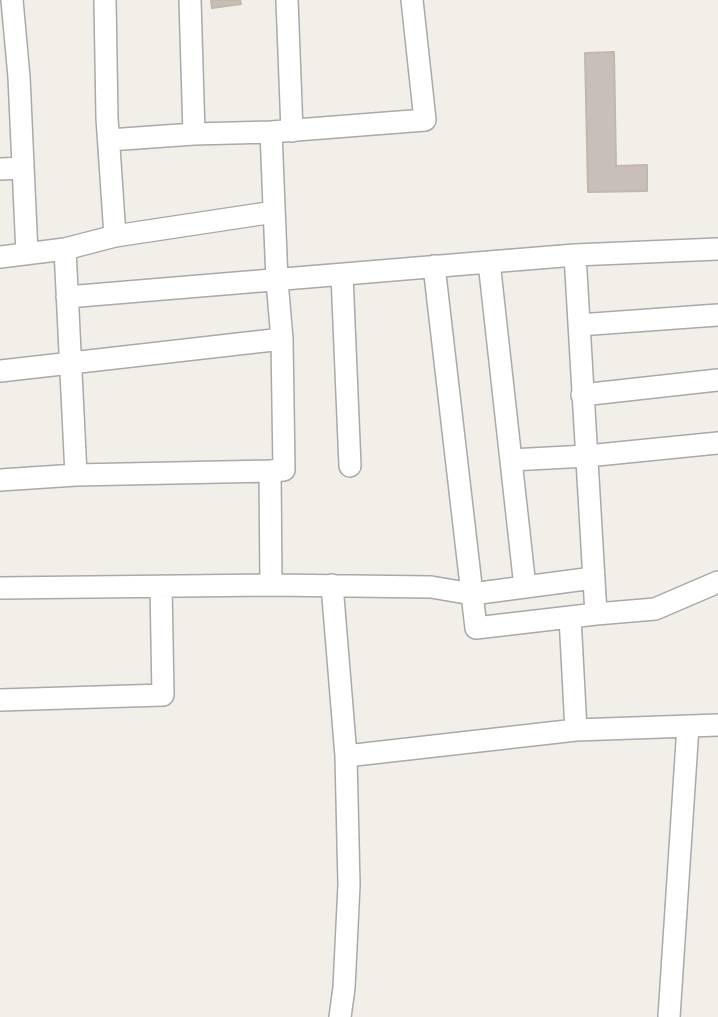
<!DOCTYPE html>
<html>
<head>
<meta charset="utf-8">
<style>
  body { margin:0 }
  canvas { display:block; background:#f2efe9 }
</style>
</head>
<body>
<canvas width="718" height="1017"></canvas>
<script>
const ctx = document.querySelector('canvas').getContext('2d');
ctx.lineJoin = 'round';
function fillPath(path, color) { ctx.fillStyle = color; ctx.fill(path, 'evenodd'); }
const shape = rows => new Path2D(rows.map(r => 'M' + r).join(''));
function trace(path, color, width, dash) { ctx.strokeStyle = color; ctx.lineWidth = width; ctx.lineCap = dash ? 'butt' : 'round'; ctx.setLineDash(dash || []); ctx.stroke(path); }
const building = shape([
  [211,0,240,0,241,4,212,8,211,0],
  [614,52,616,166,647,165,647,191,588,192,585,53,614,52]
]);
fillPath(building, '#c7bfb8');
trace(building, '#c4b6ab', 2);
const minor = shape([
  [12,0,19,77,27,254],
  [105,0,107,118,115,236],
  [287,0,292,131],
  [194,134,271,132,425,120,412,0],
  [109,140,194,134,190,0],
  [0,169,22,168],
  [65,249,76,475],
  [575,255,596,614],
  [0,257,65,249,115,236,274,212],
  [434,266,472,594,525,587,489,262],
  [342,275,350,466],
  [67,297,489,262,575,255,718,249],
  [579,325,718,315],
  [0,371,282,339],
  [582,395,718,380],
  [511,460,587,456,718,443],
  [0,480,76,475,270,471],
  [271,585,270,471,284,470,282,339,277,281,271,132],
  [332,585,346,756],
  [525,587,593,578],
  [0,588,271,585,431,587,472,594,476,628,596,614,655,609,718,582],
  [570,617,576,730],
  [0,700,163,695,161,586],
  [340,1017,344,988,349,885,346,756,576,730,718,725],
  [669,1017,688,726]
]);
trace(minor, '#a9a9a9', 24);
trace(minor, '#fff', 21);
</script>
</body>
</html>
